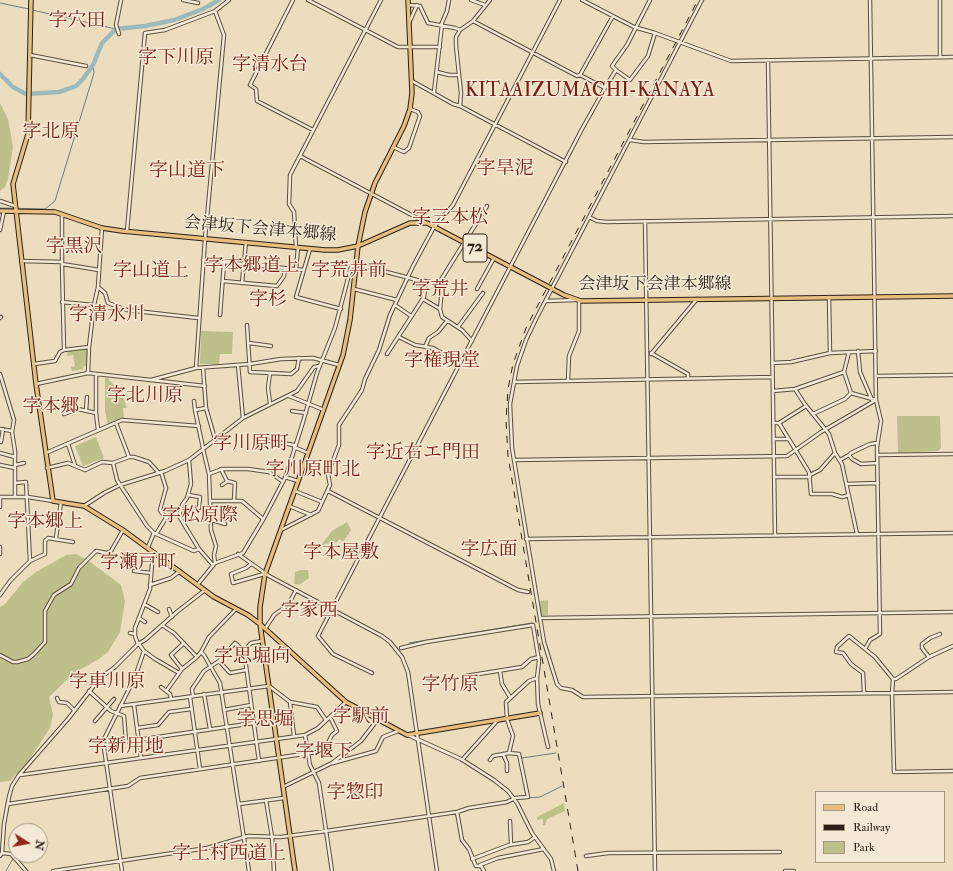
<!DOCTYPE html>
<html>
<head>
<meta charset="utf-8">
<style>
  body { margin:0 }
  #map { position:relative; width:953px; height:871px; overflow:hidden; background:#ecddbe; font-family:"IM FELL Double Pica",serif }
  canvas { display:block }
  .legend { position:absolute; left:815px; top:791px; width:130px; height:72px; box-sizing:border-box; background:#f3e9d5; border:1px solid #a39888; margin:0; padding:5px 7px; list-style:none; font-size:12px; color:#2c1f15 }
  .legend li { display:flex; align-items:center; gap:8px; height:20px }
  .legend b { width:20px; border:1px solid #a39888 }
  .north { position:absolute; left:8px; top:823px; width:40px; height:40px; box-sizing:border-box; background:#f3e9d5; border:1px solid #a39888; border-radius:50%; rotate:101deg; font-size:11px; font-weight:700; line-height:16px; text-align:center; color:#2c1f15 }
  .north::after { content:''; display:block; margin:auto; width:14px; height:18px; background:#8f2418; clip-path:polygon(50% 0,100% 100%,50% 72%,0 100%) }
</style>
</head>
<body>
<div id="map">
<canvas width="953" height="871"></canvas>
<ul class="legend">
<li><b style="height:5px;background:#e6be7f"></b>Road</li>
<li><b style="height:5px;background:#2c1f15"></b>Railway</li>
<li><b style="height:11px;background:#bfbf8c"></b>Park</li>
</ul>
<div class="north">N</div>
</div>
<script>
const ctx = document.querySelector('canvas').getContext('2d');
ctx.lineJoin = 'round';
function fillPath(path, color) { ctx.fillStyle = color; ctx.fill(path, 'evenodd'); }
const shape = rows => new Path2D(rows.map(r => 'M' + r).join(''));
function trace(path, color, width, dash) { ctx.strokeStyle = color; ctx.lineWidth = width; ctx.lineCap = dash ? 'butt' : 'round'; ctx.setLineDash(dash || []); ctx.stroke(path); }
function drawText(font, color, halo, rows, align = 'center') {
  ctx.font = font + ' "IM FELL Double Pica","Noto Serif JP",serif'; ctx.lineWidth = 3; ctx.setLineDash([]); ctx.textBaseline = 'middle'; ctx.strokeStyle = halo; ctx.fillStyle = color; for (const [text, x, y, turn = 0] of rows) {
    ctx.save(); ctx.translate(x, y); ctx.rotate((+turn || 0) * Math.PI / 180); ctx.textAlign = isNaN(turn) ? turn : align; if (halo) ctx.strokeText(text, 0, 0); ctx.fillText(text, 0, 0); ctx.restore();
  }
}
fillPath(shape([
  [0,103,8,119,13,147,8,179,5,187,0,191],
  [201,331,233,332,232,354,220,354,219,364,200,364],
  [87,348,87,366,83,366,83,369,72,371,71,367,75,366,73,355,68,356,67,351],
  [105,378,108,378,123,397,127,408,123,408,124,419,108,425,105,411],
  [897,416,940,416,941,448,938,451,898,453],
  [96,437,104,458,83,466,75,446],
  [347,522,351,530,343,542,340,539,337,542,325,544,321,549,319,548,332,531],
  [76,554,89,561,121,585,125,601,120,632,108,652,99,659,74,673,49,697,53,714,50,728,28,762,10,781,0,782,0,607,5,604,23,582,36,572,66,555],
  [301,570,308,570,309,578,299,585,294,584,295,572],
  [548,600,548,615,541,615,539,601],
  [564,803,565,811,547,819,545,825,543,825,543,819,537,820,537,817]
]), '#bfbf8c');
trace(shape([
  [0,3,29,9],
  [32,10,116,29],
  [0,208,45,209,55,201,94,73,93,65],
  [409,643,532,623],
  [522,758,556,753],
  [527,798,540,797,562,786],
  [6,871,15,855]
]), '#6f7c79', 1);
trace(shape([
  [0,74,13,87,26,94,59,92,68,89,76,86,83,79,93,65,102,43,116,29,145,26,174,20,203,9,219,0]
]), '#9cbabb', 4.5);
const minor = shape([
  [183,0,198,3],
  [293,0,250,85,256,89,257,101,313,130],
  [308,0,398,47,440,47],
  [471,0,485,5],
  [582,0,634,27,655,33],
  [702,0,536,319,526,340,517,366,510,404,512,448,544,642,557,684,561,688,572,690,583,697,892,693,894,772,953,771],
  [940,0,940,57],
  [408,5,420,6,428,23,455,28,460,30,473,21,577,76,580,75,613,16],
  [215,11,229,0],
  [473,21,490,0],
  [409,23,417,5],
  [441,25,447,11,449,0],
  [460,30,456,37,456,46,461,93,460,106],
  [119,34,116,25,121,0],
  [30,55,86,66],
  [768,61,775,535],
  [616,70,612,66,627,45,650,0],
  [437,72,449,75,459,75],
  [580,75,605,88],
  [412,81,453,104,460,106,566,162],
  [434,92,442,25],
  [630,140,644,142,953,137],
  [393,147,404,152,409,148,420,116,418,112,410,109],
  [300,156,425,222],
  [0,201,15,206],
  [62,215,62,262],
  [589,217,597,221,607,222,953,216],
  [645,221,655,871],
  [0,230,4,211],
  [127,231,145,33,165,30,215,11,224,35,205,239,196,368],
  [296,247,294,212,289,204,290,175,381,0],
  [310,249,296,297,341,309],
  [203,260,304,270],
  [21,261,62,262,62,264,99,270],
  [356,264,417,280,439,283,487,206],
  [296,269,298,248],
  [223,281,277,286,284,276,285,268],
  [242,283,246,242],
  [438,284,442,289,440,309,442,317,462,330,472,341],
  [98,287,105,293,108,303,127,310,198,318],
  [354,289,397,300],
  [477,289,494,258],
  [829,297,830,353],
  [423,299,440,309],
  [546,301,576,300],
  [62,302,93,305],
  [395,305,411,316],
  [220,315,224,263],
  [0,318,1,317],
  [247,325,250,372,291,374,297,369,299,358],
  [458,327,483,293],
  [399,337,415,345,433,348,460,363],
  [249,343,271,346],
  [425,347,429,338,438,332,447,321],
  [64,350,89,347],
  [858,351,860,372,872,400],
  [849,352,844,372,851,393,876,400],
  [651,353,688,374,688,379],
  [387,354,424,297,426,282],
  [651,354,697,299],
  [772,363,791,362,830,353,876,351],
  [34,364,55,361,60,352,64,350,62,264],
  [238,365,243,418],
  [203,368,206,408,195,410,203,448],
  [88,373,89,347,94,305,98,287,102,228],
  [0,374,14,420,12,432,15,451,15,497],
  [96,374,96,413,98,430],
  [876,376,953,375],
  [151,380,196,368,250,364,281,359,313,358,339,365],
  [568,380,569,356,579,331,579,301],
  [514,382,772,377],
  [36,384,88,373,205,386],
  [795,389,804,403,829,434,835,453,842,464,857,534],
  [773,391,795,389,844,372],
  [289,396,324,410],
  [194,401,195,410],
  [270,403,268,388,270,373],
  [206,408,215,439],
  [86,411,87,397],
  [292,411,306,413],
  [64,414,78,409,96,413],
  [813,414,845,399,851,393],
  [116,423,129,457],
  [773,423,779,423,809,472,811,494,832,494,842,497,849,495],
  [779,423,806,406],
  [0,429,12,431],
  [774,439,788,439],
  [1,442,3,429],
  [68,444,75,465],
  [257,447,259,439,294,445],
  [294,447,308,453],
  [203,449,209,474,211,530,216,546,214,555,215,563],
  [0,453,15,457],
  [46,453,122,420,199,426],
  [849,455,851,453,870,444,877,443],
  [877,455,953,454],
  [189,460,191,484,187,498,182,505,179,516,199,549],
  [514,460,787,456,821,432,876,400],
  [840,460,849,455,852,459,861,464,877,463],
  [113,463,117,480,147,526,154,533,148,547],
  [0,465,15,468],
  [15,465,24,463],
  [47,468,68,463,85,470,102,462,113,463,129,457,134,457,149,462,159,473],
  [221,469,227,481,235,483,234,500],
  [161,472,166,488,160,510,161,512,167,518],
  [209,474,222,469,248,469,269,472,282,481],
  [810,475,820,470,835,453],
  [285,477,298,481],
  [774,477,810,477],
  [847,484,878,483],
  [222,485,228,481],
  [295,491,322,502],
  [328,491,518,590,528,592],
  [188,495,200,497,199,508],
  [0,497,28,497,53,501],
  [210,501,242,501,263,519],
  [84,506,104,493,120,485,165,471,189,460,243,418,297,391,314,367,319,366],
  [289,506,311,515],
  [0,507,0,497],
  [212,520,225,524],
  [281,530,318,511,330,485,328,474,339,445,339,425,362,390,365,379,379,350,390,315,413,266,434,227,453,205,560,0],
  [154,533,194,551,199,549,213,565],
  [156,534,166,518,174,513,180,514],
  [56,538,61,502],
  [526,539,953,533],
  [0,547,0,554],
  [238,554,269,576,382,636,390,642,402,657,408,672,437,871],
  [30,561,45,554,45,541,48,538,73,542],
  [251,564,246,568,231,574,233,583,264,574],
  [134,571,151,573],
  [198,584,215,563,243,553,264,518,286,476,303,422,317,373,335,328,351,267,356,265],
  [150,585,171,578,180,571],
  [0,595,10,581,30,561,26,482,15,483],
  [144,604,158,612],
  [169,609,172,617],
  [139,618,145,622],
  [540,618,953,612],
  [162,625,174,633,197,657,201,652,204,655,220,683,249,871],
  [265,629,274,615,288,605,296,590],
  [130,633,135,634],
  [138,644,135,636,135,628,150,589,153,552],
  [139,644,144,651,155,659,179,673],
  [953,646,929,657,896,679,893,679,892,693,953,692],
  [401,648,426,642,533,625,539,661,537,678,538,704,548,747],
  [865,649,870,640,880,634,877,447,881,421,876,400,870,0],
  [244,651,251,643,262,641],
  [201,652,209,637,236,609],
  [0,655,13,662,17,662,28,659,34,654,45,642,45,611,54,595,71,584,79,568,96,551,107,553,111,551,123,530],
  [929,657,922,648,922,644,930,638,940,634],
  [219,661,230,673,246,670],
  [182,669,171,655,184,643],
  [500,671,502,684,510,697],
  [372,673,333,654,318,636,582,129,605,88,616,70,630,80,648,56,655,33,731,61,953,57],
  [466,676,522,667,531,659,539,657],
  [161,687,170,694,171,699],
  [167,690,182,669,197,657],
  [89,691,111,711,124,716,126,741],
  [864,693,863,673,851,664,843,653,836,652,837,647,849,636,875,657,893,679],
  [204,694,210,729],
  [193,696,192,689,204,671,219,661,235,643,244,651,259,761],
  [190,697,200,769],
  [57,698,59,702,67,703,74,710],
  [290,702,294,736],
  [134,705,141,758],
  [120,706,269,686,290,702,317,707,326,720],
  [224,710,251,705],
  [95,721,114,699],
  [137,728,158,725,169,712,191,709],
  [305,735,310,765,319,783,332,871],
  [408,735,461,759,494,780,508,791,517,803,532,833,551,859,554,871],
  [103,745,254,723],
  [509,753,513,736,507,719,506,702,529,681,537,678],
  [503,754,507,763,507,771],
  [462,760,497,721],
  [333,763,376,751,383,737,398,731],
  [20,775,305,735,318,728,346,702],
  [283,787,332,763,361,741,378,719],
  [266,800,272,837,274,871],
  [8,804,128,786,140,778,324,751,332,735,337,731,330,717],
  [239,804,284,798],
  [457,812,462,840,469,849,475,864,476,866,481,866,484,871],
  [510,821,511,844],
  [2,853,11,854,26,871],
  [0,856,2,853,4,824,9,797,12,786,19,775,68,719,100,678,115,667,138,644,145,640,178,611,205,590],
  [586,856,608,853,780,852],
  [472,859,509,845,528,842,535,837],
  [480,865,498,858,544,849],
  [53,871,207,848,248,836,281,837,326,831,457,812,469,808,507,802,515,798,528,797,519,754,509,753,493,756,490,760],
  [122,871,103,741,135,677,144,651],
  [785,871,794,871]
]);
const major = shape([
  [31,0,28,134,13,184,36,384,53,501,84,506,123,530,214,597,248,615,260,624,295,871],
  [408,0,412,93,410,109,404,126,375,183,365,212,358,246,350,320,343,355,265,574,260,607,260,624,346,702,407,735,540,713],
  [0,211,55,212,102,228,122,231,325,250,338,250,358,246,410,223,427,223,564,295,581,301,953,296]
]);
trace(minor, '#5c4e3f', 4.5);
trace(major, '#2c1f15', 5.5);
trace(minor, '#f3e9d5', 2.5);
trace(major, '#e6be7f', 3.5);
trace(shape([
  [578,871,508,456,506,420,508,389,513,364,526,328,698,0]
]), '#2c1f15', 1, [7, 7]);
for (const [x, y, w] of [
  [475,248,24]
]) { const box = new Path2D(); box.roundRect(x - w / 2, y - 14, w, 28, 3); ctx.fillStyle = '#f3e9d5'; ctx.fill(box); trace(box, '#2c1f15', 1); }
drawText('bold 16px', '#2c1f15', null, [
  ["72",475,248]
]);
drawText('17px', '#2c1f15', '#f3e9d5', [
  ["会津坂下会津本郷線",260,230,5],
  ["会津坂下会津本郷線",655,285]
]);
drawText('19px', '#7a1f14', '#f3e9d5', [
  ["字穴田",77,22],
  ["字下川原",176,59],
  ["字清水台",270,66],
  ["KITAAIZUMACHI-KANAYA",590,92],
  ["字北原",51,133],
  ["字旱泥",505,170],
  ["字山道下",187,172],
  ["字三本松",450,219],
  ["字黒沢",74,248],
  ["字本郷道上",252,267],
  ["字山道上",151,272],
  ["字荒井前",349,272],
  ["字荒井",440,291],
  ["字杉",268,301],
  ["字清水川",107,316],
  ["字権現堂",442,362],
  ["字北川原",145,397],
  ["字本郷",51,408],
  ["字川原町",251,445],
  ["字近右エ門田",423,454],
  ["字川原町北",313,471],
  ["字松原際",200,517],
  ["字本郷上",45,523],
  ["字広面",489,551],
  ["字本屋敷",341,554],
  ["字瀬戸町",138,564],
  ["字家西",309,612],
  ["字思堀向",252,658],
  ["字車川原",107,683],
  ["字竹原",450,686],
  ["字駅前",361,718],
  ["字思堀",265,721],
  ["字新用地",126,748],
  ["字堰下",324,753],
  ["字惣印",355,794],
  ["字上村西道上",229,855]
]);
</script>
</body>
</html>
